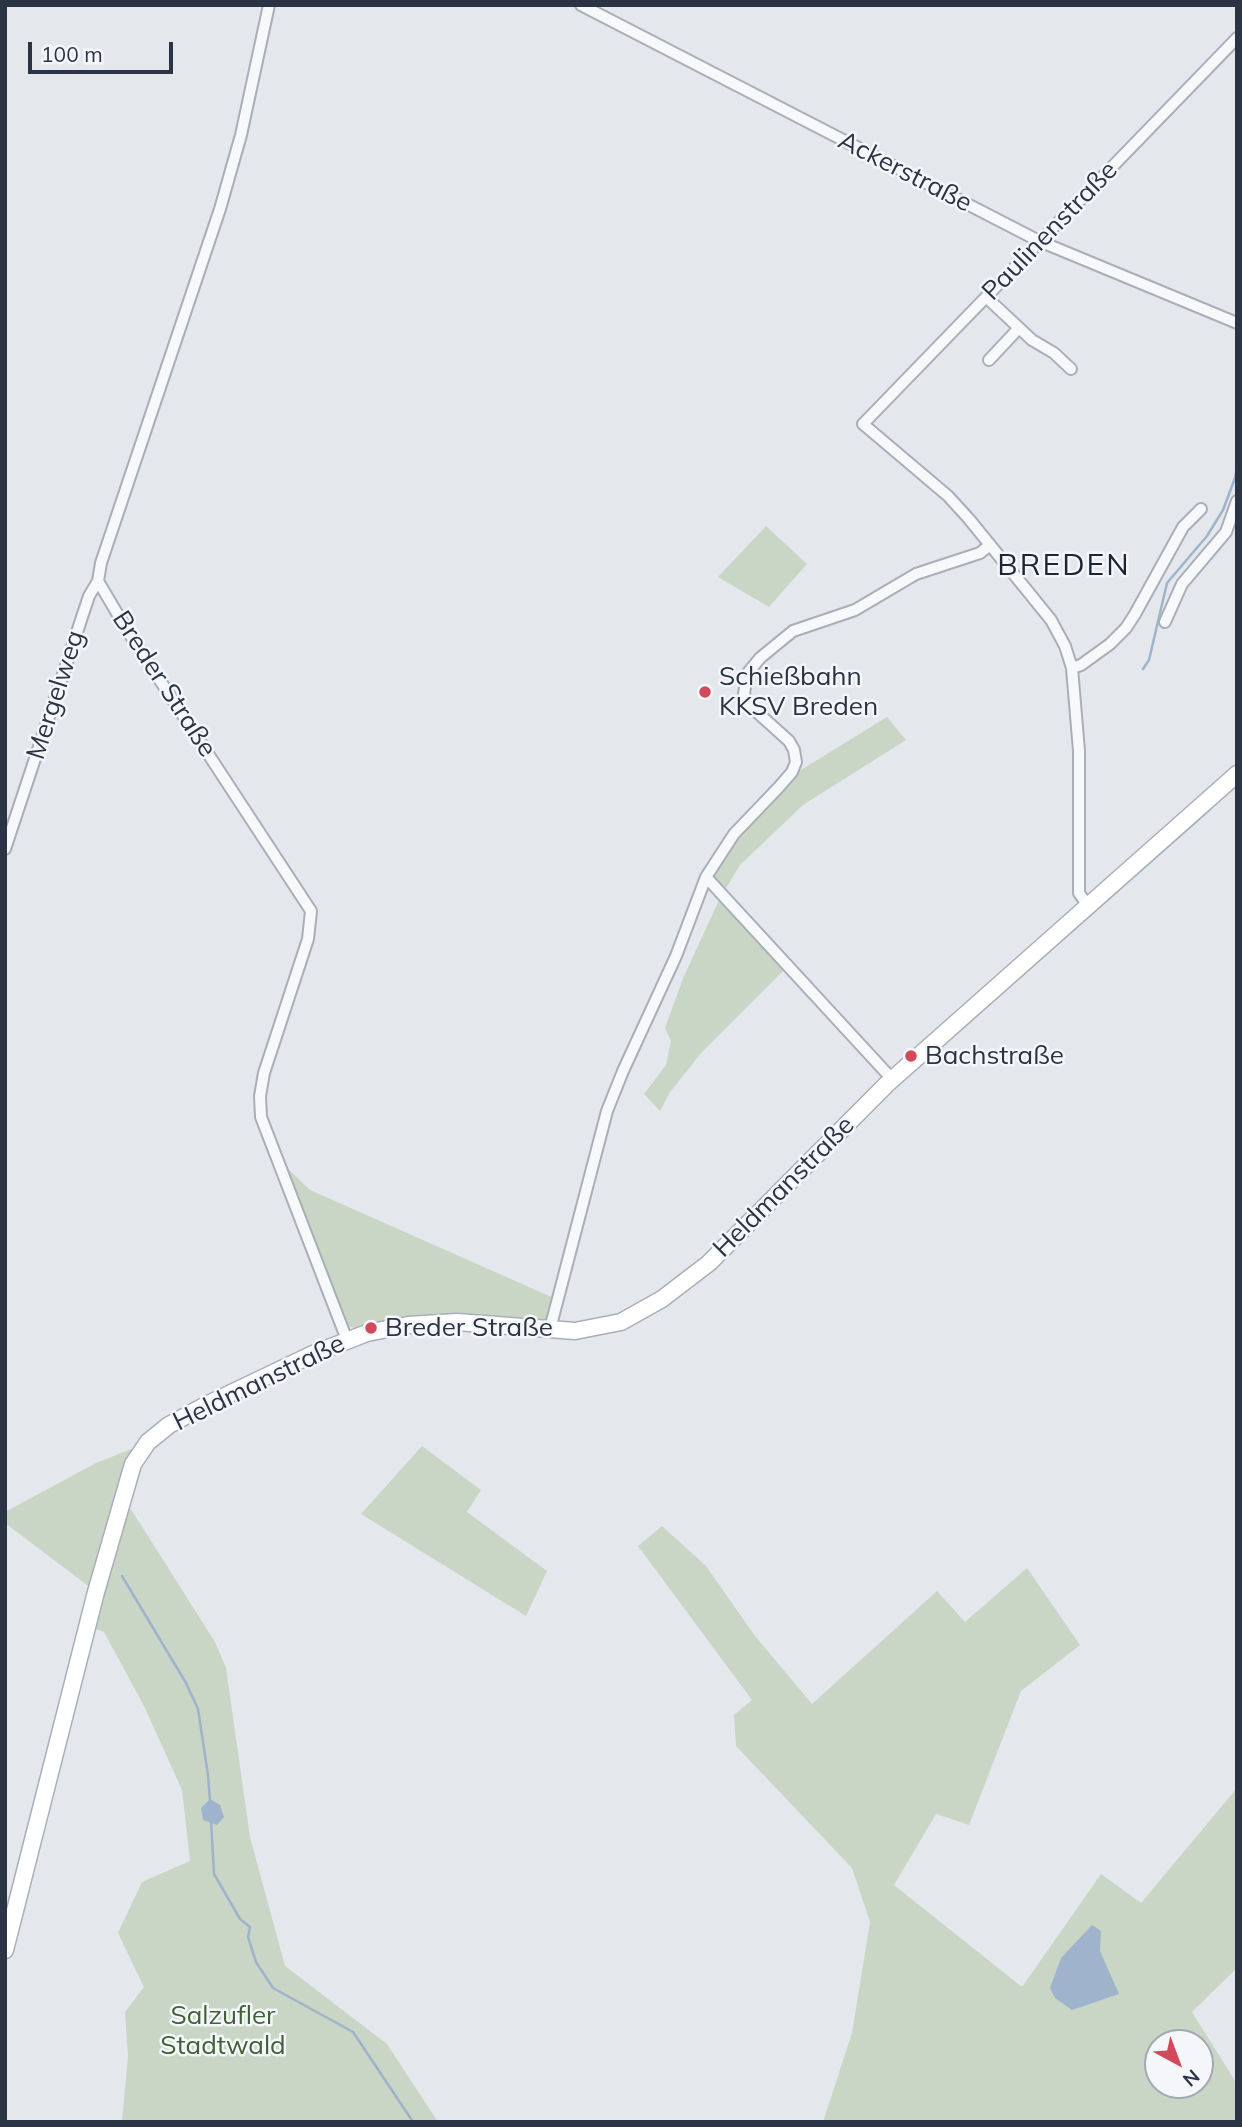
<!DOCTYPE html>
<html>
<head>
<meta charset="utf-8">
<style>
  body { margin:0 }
  #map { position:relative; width:1242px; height:2127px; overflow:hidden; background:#e4e7ec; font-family:Mulish,sans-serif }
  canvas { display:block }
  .frame { position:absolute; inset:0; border:7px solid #2b3445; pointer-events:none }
  .north { position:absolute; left:1144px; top:2029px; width:70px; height:70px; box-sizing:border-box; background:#f4f6f9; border:2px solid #a4a8b1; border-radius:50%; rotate:139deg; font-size:19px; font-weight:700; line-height:28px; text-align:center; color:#2b3445 }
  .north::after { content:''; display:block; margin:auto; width:24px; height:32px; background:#d1495b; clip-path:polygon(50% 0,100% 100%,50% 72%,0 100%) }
  .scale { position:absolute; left:28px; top:42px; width:145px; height:32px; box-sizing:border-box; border:4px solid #2b3445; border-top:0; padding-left:9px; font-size:21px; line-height:24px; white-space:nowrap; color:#2b3445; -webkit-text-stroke:5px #f4f6f9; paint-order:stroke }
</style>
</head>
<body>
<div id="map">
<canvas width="1242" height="2127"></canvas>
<div class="frame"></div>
<div class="north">N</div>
<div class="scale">100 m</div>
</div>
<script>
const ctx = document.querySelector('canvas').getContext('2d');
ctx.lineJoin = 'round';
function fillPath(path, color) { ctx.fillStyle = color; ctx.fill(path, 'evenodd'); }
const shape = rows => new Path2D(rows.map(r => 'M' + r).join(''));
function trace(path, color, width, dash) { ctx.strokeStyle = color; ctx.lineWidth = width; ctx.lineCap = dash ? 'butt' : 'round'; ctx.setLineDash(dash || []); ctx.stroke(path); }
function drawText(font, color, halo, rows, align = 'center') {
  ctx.font = font + ' Mulish,sans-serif'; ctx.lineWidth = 5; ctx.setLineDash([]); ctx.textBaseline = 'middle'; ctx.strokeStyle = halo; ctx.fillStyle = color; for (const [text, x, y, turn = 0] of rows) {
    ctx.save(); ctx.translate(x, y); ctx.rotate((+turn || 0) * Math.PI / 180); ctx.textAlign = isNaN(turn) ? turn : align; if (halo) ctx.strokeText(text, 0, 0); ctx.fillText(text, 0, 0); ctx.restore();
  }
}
fillPath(shape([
  [766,526,807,564,769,607,718,577],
  [887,717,906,740,803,805,740,865,725,890,712,875,734,839,796,773],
  [721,896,787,967,702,1052,670,1092,660,1111,644,1094,666,1065,671,1041,665,1028,684,976],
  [283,1164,310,1190,556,1299,550,1320,543,1325,361,1330,345,1325],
  [139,1446,91,1588,5,1523,5,1512,96,1463],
  [422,1446,481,1490,467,1512,547,1571,526,1616,361,1514],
  [125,1503,132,1511,215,1642,226,1668,250,1837,285,1966,387,2044,438,2122,122,2122,128,2056,125,2012,144,1987,118,1933,142,1882,190,1861,182,1790,144,1706,104,1632,93,1628],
  [662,1526,706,1566,755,1636,812,1704,937,1591,965,1622,1027,1568,1080,1645,1021,1691,969,1825,936,1814,894,1885,1022,1987,1101,1874,1141,1903,1237,1788,1237,1968,1192,2012,1237,2084,1237,2122,823,2122,852,2033,870,1922,852,1868,736,1746,734,1715,752,1700,638,1546],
  [1158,2043,1200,2043,1200,2085,1158,2085]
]), '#c9d6c5');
fillPath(shape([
  [210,1799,220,1805,224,1817,217,1825,203,1820,201,1808],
  [1092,1925,1101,1931,1100,1951,1119,1994,1072,2010,1055,1998,1050,1988,1061,1958]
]), '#9fb4cc');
trace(shape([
  [1237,424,1237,436],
  [1143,669,1149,660,1167,583,1207,536,1223,510,1235,478,1237,467],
  [901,1082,1209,810],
  [122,1576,186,1683,198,1709,208,1775,210,1801],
  [211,1821,214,1874,240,1919,250,1927,248,1937,256,1962,273,1988,353,2032,413,2122]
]), '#9fb4cc', 2.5);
const minor = shape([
  [269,5,241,135,220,209,101,563,98,581,127,630,311,911,308,939,264,1073,260,1096,261,1117,347,1340],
  [581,5,1039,241,1237,323],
  [986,297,1032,340,1054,353,1071,369],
  [989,360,1019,328],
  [1165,622,1182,584,1226,532,1237,501],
  [1072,668,1081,665,1110,644,1126,628,1135,614,1183,527,1201,509],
  [5,849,89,596,98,581],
  [706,877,892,1079],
  [1088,906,1079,893,1079,751,1072,668,1065,646,1051,620,969,519,948,496,863,424,1237,38],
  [550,1329,607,1111,623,1071,676,956,706,877,734,834,779,787,792,772,796,762,794,750,789,741,749,705,744,694,747,674,760,658,793,631,855,610,916,574,980,553,990,545]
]);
const secondary = shape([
  [5,1950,96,1592,133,1464,148,1442,169,1425,204,1406,313,1354,367,1333,408,1325,457,1322,575,1331,621,1322,662,1299,709,1263,887,1084,1237,774]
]);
trace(minor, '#a9aeb7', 14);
trace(secondary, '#a9aeb7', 19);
trace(minor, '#f7f8fa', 10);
trace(secondary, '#fff', 16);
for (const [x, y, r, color] of [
  [705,692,7,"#d1495b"],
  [911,1056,7,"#d1495b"],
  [371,1328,7,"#d1495b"]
]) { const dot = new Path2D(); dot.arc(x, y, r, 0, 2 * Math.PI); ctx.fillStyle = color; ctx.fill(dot); trace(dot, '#f4f6f9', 2.5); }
drawText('26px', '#2b3445', '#f4f6f9', [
  ["Ackerstraße",905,172,27],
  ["Paulinenstraße",1050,231,-46],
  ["Breder Straße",164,684,57],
  ["Mergelweg",56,695,-72],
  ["Heldmanstraße",784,1187,-45],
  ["Heldmanstraße",259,1383,-26]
]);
drawText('26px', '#2b3445', '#f4f6f9', [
  ["Schießbahn",719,677],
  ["KKSV Breden",719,707],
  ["Bachstraße",925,1056],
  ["Breder Straße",385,1328]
], 'left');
drawText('26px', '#3f6138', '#f4f6f9', [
  ["Salzufler",223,2016],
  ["Stadtwald",223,2046]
]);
ctx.letterSpacing = '2px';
drawText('30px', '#1d2536', '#f4f6f9', [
  ["BREDEN",1064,566]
]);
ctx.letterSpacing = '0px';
</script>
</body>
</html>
